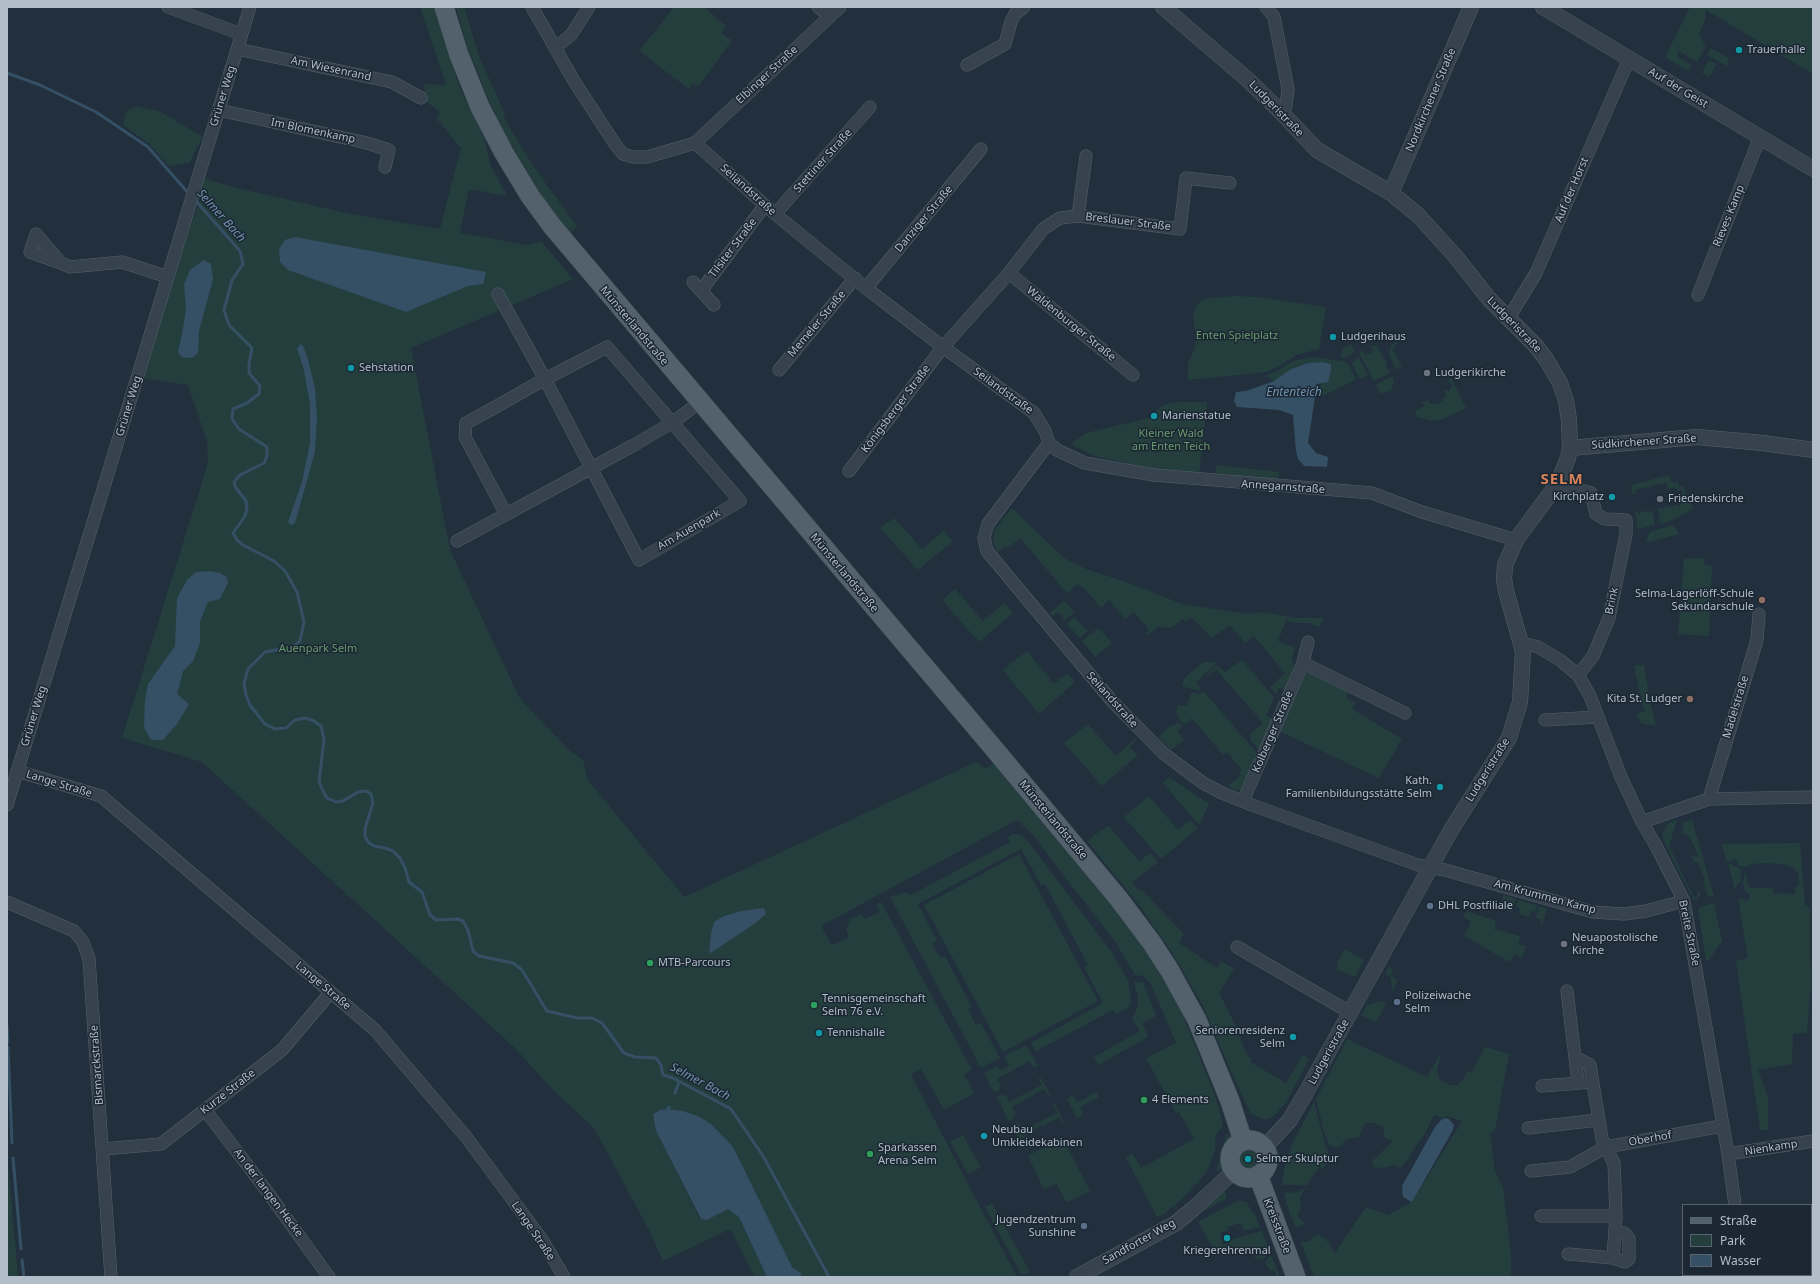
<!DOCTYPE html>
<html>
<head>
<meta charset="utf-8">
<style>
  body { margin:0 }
  #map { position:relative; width:1820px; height:1284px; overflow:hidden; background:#22303d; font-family:"Noto Sans",sans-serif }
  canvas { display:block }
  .frame { position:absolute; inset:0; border:8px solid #b1bdc9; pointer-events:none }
  .legend { position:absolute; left:1682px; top:1204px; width:130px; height:72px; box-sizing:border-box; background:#1b2732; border:1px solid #57636e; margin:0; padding:5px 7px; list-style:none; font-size:12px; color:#b1bdc9 }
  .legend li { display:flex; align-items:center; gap:8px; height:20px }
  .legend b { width:20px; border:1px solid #57636e }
</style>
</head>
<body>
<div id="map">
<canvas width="1820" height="1284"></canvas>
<div class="frame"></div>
<ul class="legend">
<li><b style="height:5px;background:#53616d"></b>Straße</li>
<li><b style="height:11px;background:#243e3e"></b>Park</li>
<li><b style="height:11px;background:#354f65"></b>Wasser</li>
</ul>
</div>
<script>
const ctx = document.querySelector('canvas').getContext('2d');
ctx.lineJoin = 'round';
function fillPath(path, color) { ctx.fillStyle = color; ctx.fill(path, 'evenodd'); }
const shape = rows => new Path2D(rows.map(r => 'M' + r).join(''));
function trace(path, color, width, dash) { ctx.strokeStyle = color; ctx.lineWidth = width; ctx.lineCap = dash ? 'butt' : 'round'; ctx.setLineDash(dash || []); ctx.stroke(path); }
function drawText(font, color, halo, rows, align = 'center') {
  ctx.font = font + ' "Noto Sans",sans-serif'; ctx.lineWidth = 3; ctx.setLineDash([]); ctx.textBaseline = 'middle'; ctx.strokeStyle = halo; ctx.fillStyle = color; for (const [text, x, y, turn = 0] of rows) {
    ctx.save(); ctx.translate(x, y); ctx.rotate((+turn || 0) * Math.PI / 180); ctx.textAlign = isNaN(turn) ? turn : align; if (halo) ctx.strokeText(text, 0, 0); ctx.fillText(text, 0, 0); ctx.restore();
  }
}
fillPath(shape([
  [420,7,433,7,459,86,485,140,490,164,507,196,469,189,460,233,527,245,541,241,573,279,411,348,450,550,520,699,570,751,583,760,587,779,684,897,976,762,986,769,994,762,1107,898,1131,929,1150,958,1179,1006,1216,1098,1223,1125,1215,1137,1215,1151,1207,1172,1182,1199,1164,1214,1157,1217,1126,1158,1132,1153,1141,1168,1194,1139,1179,1112,1176,1113,1146,1058,1176,1043,1151,984,1143,976,1135,975,1116,943,1032,834,1017,820,821,926,832,945,849,937,846,930,850,919,862,914,865,919,880,912,876,905,881,902,972,1070,964,1074,974,1093,944,1110,921,1069,911,1074,912,1077,1017,1277,800,1277,801,1274,792,1267,656,1131,700,1219,707,1220,728,1209,739,1217,767,1277,755,1277,730,1229,663,1261,648,1228,594,1128,551,1088,515,1048,202,762,122,738,208,463,207,441,188,385,143,378,190,227,203,194,203,178,237,188,351,214,440,229,461,148,436,118,440,112,425,101,424,84,446,85],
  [456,7,464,7,480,59,505,114,503,116,533,166,577,226,570,233,548,206,507,138,489,100,468,48],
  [674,7,704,7,726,26,721,33,732,40,698,87,693,83,689,89,639,51],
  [1690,7,1813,7,1813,74,1706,10,1705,20,1699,34,1705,45,1705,48,1697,62,1679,51,1677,56,1691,65,1688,71,1665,57],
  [1711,48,1728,58,1727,61,1729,62,1727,66,1707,55],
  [1709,60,1717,64,1709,77,1702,73],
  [136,106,161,112,203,137,189,163,169,166,149,144,123,125,126,112],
  [1235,296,1257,297,1326,307,1319,349,1296,355,1281,365,1266,372,1188,380,1188,363,1195,348,1196,336,1193,318,1195,308,1202,300,1209,298],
  [1397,341,1398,343,1392,349,1402,366,1396,370,1389,354,1391,346],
  [1351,344,1355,351,1347,357,1340,357,1343,348],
  [1370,345,1377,347,1387,363,1386,366,1390,373,1374,381,1359,353,1363,350,1364,354,1371,353,1373,349],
  [1358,356,1368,375,1360,379,1351,362,1354,362],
  [1312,357,1347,362,1356,379,1323,396,1319,390,1322,383,1328,382,1308,363,1291,369,1274,381,1268,376,1254,381,1281,369,1293,361],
  [1392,376,1394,381,1391,390,1380,394,1376,385],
  [1451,378,1466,408,1443,419,1434,421,1417,417,1415,411,1424,406,1422,402,1426,402,1427,399,1430,404,1436,403,1436,405,1442,401,1443,402,1443,399,1447,394,1445,394,1445,390,1449,391,1452,386,1448,380],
  [1179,402,1207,402,1199,474,1169,472,1094,456,1071,444,1086,433,1150,418,1154,413,1165,404],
  [1216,465,1279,472,1278,480,1216,473],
  [1669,475,1671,482,1677,481,1679,487,1683,486,1689,502,1691,502,1693,509,1673,520,1660,524,1658,509,1664,508,1665,509,1665,507,1671,506,1672,508,1673,506,1677,505,1679,507,1682,499,1684,499,1682,498,1682,490,1678,491,1674,486,1673,488,1668,489,1666,483,1654,485,1654,484,1653,486,1645,488,1644,486,1644,488,1635,489,1636,494,1632,494,1631,485],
  [1012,508,1064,558,1086,569,1129,583,1182,604,1247,614,1264,612,1295,618,1324,618,1319,627,1310,623,1295,623,1286,620,1278,641,1295,648,1292,658,1294,667,1285,690,1278,688,1276,694,1270,687,1285,673,1254,636,1245,643,1230,625,1212,638,1191,617,1186,622,1183,619,1171,628,1158,627,1148,635,1146,633,1149,630,1134,612,1125,619,1109,600,1101,608,1085,589,1078,584,1067,593,1020,538,1008,548,1006,546,998,552,993,543,995,529],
  [1652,510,1655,525,1638,529,1635,512,1639,511,1638,514,1639,515,1641,512,1648,511,1650,513,1650,511],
  [894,518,922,549,943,531,944,531,953,541,918,570,880,528],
  [1673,525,1680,534,1645,543,1650,532],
  [1705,558,1704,565,1712,566,1709,636,1678,634,1684,559],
  [955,589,983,621,1004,603,1013,613,979,642,942,600],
  [1064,601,1075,612,1065,620,1058,612,1052,616,1049,613],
  [1074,617,1088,631,1080,638,1067,624],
  [1098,628,1112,643,1095,657,1082,641],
  [1027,651,1054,684,1067,673,1075,682,1039,714,1003,670],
  [1242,660,1274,697,1266,716,1273,719,1259,750,1249,738,1251,736,1250,734,1263,723,1216,669,1207,676,1206,675,1217,665,1225,672],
  [1204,662,1214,662,1216,664,1196,682,1201,688,1198,691,1182,686,1184,678],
  [1644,665,1651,706,1656,726,1641,723,1636,714,1645,711,1642,703,1634,666],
  [1312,670,1350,689,1346,698,1355,702,1352,709,1402,739,1379,778,1279,731,1306,672],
  [1203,691,1257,753,1242,789,1237,791,1228,786,1241,775,1239,773,1242,770,1227,752,1223,755,1192,718,1185,724,1179,719,1176,713,1178,705,1187,706,1191,692,1199,694],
  [1178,722,1182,726,1178,731,1184,740,1171,750,1158,738,1170,726,1173,726],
  [1088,724,1116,756,1135,739,1136,740,1129,747,1138,755,1102,786,1064,743],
  [1169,777,1209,804,1199,825,1163,783],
  [1149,796,1176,828,1179,829,1190,820,1197,827,1196,830,1161,859,1124,817],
  [1674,820,1677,820,1669,846,1693,896,1696,897,1699,891,1701,893,1697,900,1693,899,1663,840,1663,831,1669,823],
  [1692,820,1714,896,1710,897,1708,896,1703,881,1705,880,1698,862,1694,862,1691,856,1699,857,1690,837,1682,832,1684,822],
  [1108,825,1139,861,1150,853,1158,862,1132,882,1138,889,1144,892,1184,934,1179,943,1217,968,1221,961,1234,969,1219,993,1232,1018,1245,1051,1248,1054,1247,1056,1252,1059,1250,1062,1286,1083,1303,1055,1309,1059,1288,1099,1277,1113,1269,1119,1263,1119,1251,1114,1234,1078,1203,1006,1173,954,1139,905,1087,841],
  [1014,834,1019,834,1026,839,1111,951,1128,981,1131,1000,1129,1006,1117,1014,1113,1010,1036,1051,1031,1043,1103,1003,1084,967,1088,965,1045,884,1041,885,1021,849,918,904,937,941,932,943,940,958,945,956,972,1007,968,1010,976,1025,981,1023,1000,1058,981,1068,890,897,900,895,904,892,911,895,1010,842,1008,837],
  [1800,843,1805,907,1810,907,1810,960,1811,980,1807,1033,1793,1034,1792,1064,1758,1070,1768,1097,1768,1130,1760,1130,1736,961,1748,958,1738,898,1748,901,1750,896,1745,890,1743,884,1745,871,1748,886,1751,888,1773,888,1773,893,1795,894,1796,886,1799,886,1799,874,1792,867,1784,864,1765,863,1751,864,1745,867,1737,865,1738,860,1733,859,1732,862,1726,860,1722,844],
  [1019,854,1098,1001,1003,1052,924,905],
  [1728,863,1742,870,1740,883,1738,883,1735,890],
  [1503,895,1516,899,1512,912,1506,910,1508,902,1502,900],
  [1518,900,1537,905,1535,912,1531,911,1529,917,1519,914,1520,908,1516,907],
  [1714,903,1722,941,1708,961,1706,959,1698,910,1701,907],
  [1539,906,1547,908,1542,926,1540,926,1542,920,1536,918],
  [1466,911,1496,921,1494,929,1520,936,1518,945,1526,946,1522,958,1515,954,1510,962,1464,936,1471,922,1464,917],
  [1345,949,1364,960,1355,977,1337,970,1337,963],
  [1388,967,1393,968,1391,976,1398,980,1393,990,1390,976,1385,974],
  [1134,982,1143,982,1156,1016,1142,1023,1148,1037,1098,1065,1094,1057,1140,1031,1132,1019,1138,1005,1138,996],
  [1381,1001,1386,1004,1376,1022,1361,1015,1367,1005],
  [1347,1039,1427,1077,1439,1056,1440,1057,1437,1071,1440,1080,1450,1085,1457,1085,1463,1080,1468,1071,1471,1073,1485,1047,1509,1054,1495,1130,1490,1133,1495,1171,1503,1187,1511,1253,1511,1277,1314,1277,1301,1242,1307,1242,1318,1234,1328,1242,1335,1253,1366,1207,1388,1215,1412,1202,1462,1121,1447,1116,1442,1118,1434,1115,1424,1135,1401,1168,1394,1165,1384,1168,1374,1167,1372,1161,1393,1141,1385,1138,1383,1127,1375,1123,1365,1123,1359,1137,1346,1139,1339,1148,1330,1145,1325,1136,1316,1099],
  [1026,1045,1038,1066,1033,1068,1030,1061,997,1079,1001,1086,999,1087,1000,1090,994,1093,984,1073,997,1066,1000,1070,1009,1066,1004,1056],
  [1038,1078,1041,1078,1051,1095,1049,1096,1044,1089,1012,1107,1016,1114,1014,1115,1015,1118,1009,1121,997,1097,1002,1094,1003,1096,1006,1095,1009,1102,1042,1085],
  [1096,1092,1099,1097,1080,1107,1083,1115,1077,1118,1067,1099,1073,1095,1077,1103],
  [1314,1102,1325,1144,1328,1151,1329,1160,1323,1169,1319,1167,1307,1185,1282,1185,1284,1170,1292,1144],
  [1055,1104,1065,1124,1064,1124,1059,1117,1042,1127,1041,1124,1020,1141,1011,1125,1017,1122,1018,1124,1020,1123,1024,1130,1057,1113,1053,1105],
  [1229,1133,1230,1139,1224,1152,1220,1170,1218,1172,1217,1168,1222,1153,1226,1134],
  [963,1135,981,1167,968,1174,950,1142],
  [1062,1137,1090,1191,1070,1201,1066,1202,1056,1183,1044,1190,1028,1156],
  [1278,1148,1279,1155,1275,1172,1271,1179,1268,1181,1271,1162],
  '1238 1159a10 10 0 1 1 20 0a10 10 0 1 1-20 0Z',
  [7,1150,18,1277,7,1277],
  [1302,1189,1305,1189,1300,1197,1301,1209,1297,1216,1305,1223,1296,1228,1292,1218,1290,1215,1284,1193,1299,1192],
  [1224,1191,1227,1198,1199,1214,1199,1212],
  [1237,1201,1246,1202,1255,1215,1260,1227,1244,1231,1241,1223,1227,1227,1228,1231,1222,1232,1220,1235,1223,1245,1230,1243,1230,1240,1262,1231,1270,1252,1262,1260,1252,1256,1252,1253,1221,1248,1220,1251,1214,1250,1198,1222],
  [992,1203,1030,1272,1024,1275,1021,1274,985,1207],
  [1271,1255,1280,1277,1277,1277,1274,1270,1271,1271,1265,1262]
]), '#243e3e');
fillPath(shape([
  [295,237,486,272,483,284,468,286,406,312,288,270,280,262,279,249,285,240],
  [204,260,211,264,213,279,199,331,198,353,192,358,182,357,178,352,183,329,186,308,184,284,190,270],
  [300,344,303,346,307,356,315,388,317,417,315,452,295,523,291,525,288,522,302,482,310,443,310,404,303,366,297,349],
  [1323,362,1331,364,1331,370,1328,382,1317,384,1308,443,1316,453,1328,457,1327,467,1304,466,1298,459,1296,451,1293,415,1279,410,1237,407,1234,401,1236,392,1246,391,1274,381,1291,369,1308,363],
  [209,571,220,573,227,577,228,583,220,599,208,602,200,621,200,643,193,661,183,671,177,694,189,704,177,724,163,740,151,740,144,728,145,700,148,684,175,646,177,598,187,580,196,572],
  [764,908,766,914,754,924,709,954,711,934,714,922,724,916,741,911],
  [668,1109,683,1111,700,1117,711,1124,733,1147,792,1267,802,1274,800,1277,767,1277,739,1217,728,1209,707,1220,701,1219,656,1131,653,1114,660,1110],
  [1448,1118,1454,1125,1453,1130,1412,1202,1403,1197,1402,1186,1435,1127,1442,1119]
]), '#354f65');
trace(shape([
  [7,73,40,85,96,112,148,147,190,195],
  [195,200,240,251,243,264,232,280,224,310,229,325,252,348,249,364,249,373,260,386,259,394,247,403,233,409,232,419,239,429,267,447,267,456,264,463,240,475,234,482,236,488,246,501,247,509,245,516,233,533,237,540,243,545,274,561,285,571,297,592,304,622,300,641,293,647,265,652,248,669,244,683,246,695,250,705,265,724,275,729,286,728,295,720,305,718,314,721,321,726,324,739,319,782,323,791,327,798,336,802,343,801,358,792,366,791,371,794,373,803,365,829,365,836,368,842,374,846,385,848,393,851,400,858,405,868,409,882,422,892,430,915,436,920,458,919,463,921,468,930,473,951,479,956,513,963,522,970,547,1011,577,1018,592,1018,602,1023,624,1053,635,1057,656,1058,661,1065,663,1075,673,1078,731,1109,763,1156,829,1277],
  [7,1025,8,1042],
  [8,1047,12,1143],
  [675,1093,679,1082],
  [668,1109,669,1107],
  [13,1158,21,1249],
  [22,1260,24,1277]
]), '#354f65', 3);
const minor = shape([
  [168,7,241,34],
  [532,7,574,81,615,144,623,154,633,157,647,157,695,143,775,214,866,288,943,347,1034,413,1045,431,1049,443],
  [818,7,830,16],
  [1266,7,1274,17,1288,89,1286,106,1282,113],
  [555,48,571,35,589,7],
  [237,49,392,82,421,98],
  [967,65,1005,44,1011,22,1015,14,1024,7],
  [219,110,367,143,389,150,385,167],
  [695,143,840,7],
  [775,214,870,107],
  [1078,216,1086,156],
  [61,263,30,252,36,234,61,263,70,267,122,262,168,277],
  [1009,273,1133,375],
  [693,282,714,305],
  [866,288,981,149],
  [701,291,765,205],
  [498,294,545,379,639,560,740,501,607,347,555,374,545,379,492,409,466,423,465,437,506,514],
  [1698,295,1760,137],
  [1508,319,1536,273,1629,59],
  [779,370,855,278],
  [1049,443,988,524,984,538,987,551,1111,700,1163,753,1203,783,1222,793,1252,805,1418,865,1445,870,1593,912,1624,914,1646,911,1684,901],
  [1049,443,1057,450,1085,463,1154,475,1372,493,1422,512,1516,540],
  [849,471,943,347,1009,273,1043,229,1060,218,1078,216,1180,229,1186,178,1230,183],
  [1558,483,1591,493,1596,514,1605,519,1626,520,1626,534,1609,618,1593,656,1578,675],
  [457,541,634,445,673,422,699,403],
  [1522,643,1538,647,1560,660,1578,675,1590,696,1621,777,1642,822,1655,844,1684,901,1728,1154,1735,1205],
  [1303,663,1405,713],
  [1545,720,1598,717],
  [17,771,101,796,375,1030,467,1138,543,1241,564,1277],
  [1709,799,1757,640,1759,614],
  [1243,801,1303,663,1308,642],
  [7,805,250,7],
  [1642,822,1709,799,1813,797],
  [7,902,74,931,83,942,89,959,111,1277],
  [1237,947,1351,1013],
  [1567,991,1575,1057,1590,1065,1602,1139,1614,1163,1616,1216,1613,1258,1568,1254],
  [1575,1057,1578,1083],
  [1542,1086,1592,1082],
  [205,1110,258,1179,329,1277],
  [1528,1128,1598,1120],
  [103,1149,161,1144,282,1050,331,992],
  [1728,1154,1813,1141],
  [1531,1171,1570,1167,1606,1147,1722,1126],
  [1541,1216,1616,1216],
  [1613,1258,1625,1262,1629,1259,1629,1239,1625,1233,1615,1231],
  [1745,1275,1745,1277]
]);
const tertiary = shape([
  [1163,7,1248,80,1282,113,1317,150,1391,193,1418,215,1456,257,1489,299,1536,346,1546,359,1560,383,1566,401,1569,420,1570,448,1568,458,1558,483,1516,540,1505,565,1504,579,1506,591,1523,651,1520,702,1509,738,1451,830,1304,1096,1289,1121,1264,1148],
  [1543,7,1813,169],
  [1391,193,1471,7],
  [1570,448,1697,437,1763,443,1813,450],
  [1077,1277,1176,1223,1193,1209,1234,1171]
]);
const primary = shape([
  [444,7,459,55,480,107,504,153,530,196,552,226,996,751,1119,899,1152,943,1170,971,1197,1020,1230,1101,1243,1141],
  '1230 1159a19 19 0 1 1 38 0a19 19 0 1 1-38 0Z',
  [1258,1175,1296,1277]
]);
trace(minor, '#54606b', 13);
trace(tertiary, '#54606b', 16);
trace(primary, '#3f4b56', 20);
trace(minor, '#36424d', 12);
trace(tertiary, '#36424d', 15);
trace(primary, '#53616d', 19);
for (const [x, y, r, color] of [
  [1739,50,4,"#0f9aa8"],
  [1333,337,4,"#0f9aa8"],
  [351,368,4,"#0f9aa8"],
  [1427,373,4,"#6b7280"],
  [1154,416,4,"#0f9aa8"],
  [1612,497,4,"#0f9aa8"],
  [1660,499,4,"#6b7280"],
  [1762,600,4,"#8d6e63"],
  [1690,699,4,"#8d6e63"],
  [1440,787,4,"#0f9aa8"],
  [1430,906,4,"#5c6f8a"],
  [1564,944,4,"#6b7280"],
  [650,963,4,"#2e9e5b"],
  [1397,1002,4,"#5c6f8a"],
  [814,1005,4,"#2e9e5b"],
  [819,1033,4,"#0f9aa8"],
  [1293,1037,4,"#0f9aa8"],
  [1144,1100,4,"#2e9e5b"],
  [984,1136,4,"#0f9aa8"],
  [870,1154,4,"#2e9e5b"],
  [1248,1159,4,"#0f9aa8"],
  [1084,1226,4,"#5c6f8a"],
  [1227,1238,4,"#0f9aa8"]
]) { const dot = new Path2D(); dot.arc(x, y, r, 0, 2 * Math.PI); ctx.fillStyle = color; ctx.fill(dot); trace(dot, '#1b2732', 1.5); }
drawText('11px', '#b1bdc9', '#1b2732', [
  ["Trauerhalle",1747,50],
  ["Ludgerihaus",1341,337],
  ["Sehstation",359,368],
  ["Ludgerikirche",1435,373],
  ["Marienstatue",1162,416],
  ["Kirchplatz",1604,497,"right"],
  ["Friedenskirche",1668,499],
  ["Selma-Lagerlöff-Schule",1754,594,"right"],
  ["Sekundarschule",1754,607,"right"],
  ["Kita St. Ludger",1682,699,"right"],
  ["Kath.",1432,781,"right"],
  ["Familienbildungsstätte Selm",1432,794,"right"],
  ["DHL Postfiliale",1438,906],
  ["Neuapostolische",1572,938],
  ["Kirche",1572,951],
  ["MTB-Parcours",658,963],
  ["Polizeiwache",1405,996],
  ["Selm",1405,1009],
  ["Tennisgemeinschaft",822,999],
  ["Selm 76 e.V.",822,1012],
  ["Seniorenresidenz",1285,1031,"right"],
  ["Selm",1285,1044,"right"],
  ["Tennishalle",827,1033],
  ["4 Elements",1152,1100],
  ["Neubau",992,1130],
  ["Umkleidekabinen",992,1143],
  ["Sparkassen",878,1148],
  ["Arena Selm",878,1161],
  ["Selmer Skulptur",1256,1159],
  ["Jugendzentrum",1076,1220,"right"],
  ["Sunshine",1076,1233,"right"],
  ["Kriegerehrenmal",1227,1251,"center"]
], 'left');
drawText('11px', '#b1bdc9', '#1b2732', [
  ["Am Wiesenrand",331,69,12],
  ["Elbinger Straße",767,75,-43],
  ["Auf der Geist",1678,88,31],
  ["Grüner Weg",223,96,-73],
  ["Nordkirchener Straße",1431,100,-67],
  ["Ludgeristraße",1276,109,46],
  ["Im Blomenkamp",313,131,12],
  ["Stettiner Straße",823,161,-48],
  ["Seilandstraße",748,190,42],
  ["Auf der Horst",1572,190,-67],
  ["Rieves Kamp",1729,216,-68],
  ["Danziger Straße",924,219,-50],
  ["Breslauer Straße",1128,222,7],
  ["Tilsiter Straße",733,248,-53],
  ["Memeler Straße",817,324,-50],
  ["Waldenburger Straße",1071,324,39],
  ["Ludgeristraße",1514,325,46],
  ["Münsterlandstraße",634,326,50],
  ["Seilandstraße",1003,391,36],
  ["Grüner Weg",129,406,-73],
  ["Königsberger Straße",896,409,-53],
  ["Südkirchener Straße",1644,442,-4],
  ["Annegarnstraße",1283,487,4],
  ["Am Auenpark",689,530,-30],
  ["Münsterlandstraße",844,573,50],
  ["Brink",1612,601,-78],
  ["Seilandstraße",1112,700,48],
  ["Madelstraße",1736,707,-73],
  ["Grüner Weg",34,716,-73],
  ["Kolberger Straße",1273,732,-67],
  ["Ludgeristraße",1488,770,-58],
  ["Lange Straße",59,784,17],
  ["Münsterlandstraße",1053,820,50],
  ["Am Krummen Kamp",1545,897,15],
  ["Breite Straße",1689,933,78],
  ["Lange Straße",323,986,40],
  ["Ludgeristraße",1329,1052,-61],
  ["Bismarckstraße",97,1065,-94],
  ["Kurze Straße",228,1092,-38],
  ["Oberhof",1650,1139,-10],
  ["Nienkamp",1771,1148,-9],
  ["An der langen Hecke",268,1193,53],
  ["Kreisstraße",1277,1226,69],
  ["Lange Straße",533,1231,56],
  ["Sandforter Weg",1139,1242,-29]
]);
drawText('11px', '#679b6d', '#1b2732', [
  ["Enten Spielplatz",1237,336],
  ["Kleiner Wald",1171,434],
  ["am Enten Teich",1171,447],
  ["Auenpark Selm",318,649]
]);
drawText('italic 12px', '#7092ad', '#1b2732', [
  ["Selmer Bach",221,216,48],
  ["Ententeich",1294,393],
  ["Selmer Bach",700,1082,28]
]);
ctx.letterSpacing = '1px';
drawText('bold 15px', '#d9835b', '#1b2732', [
  ["SELM",1562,480]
]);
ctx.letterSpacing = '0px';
</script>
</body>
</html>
